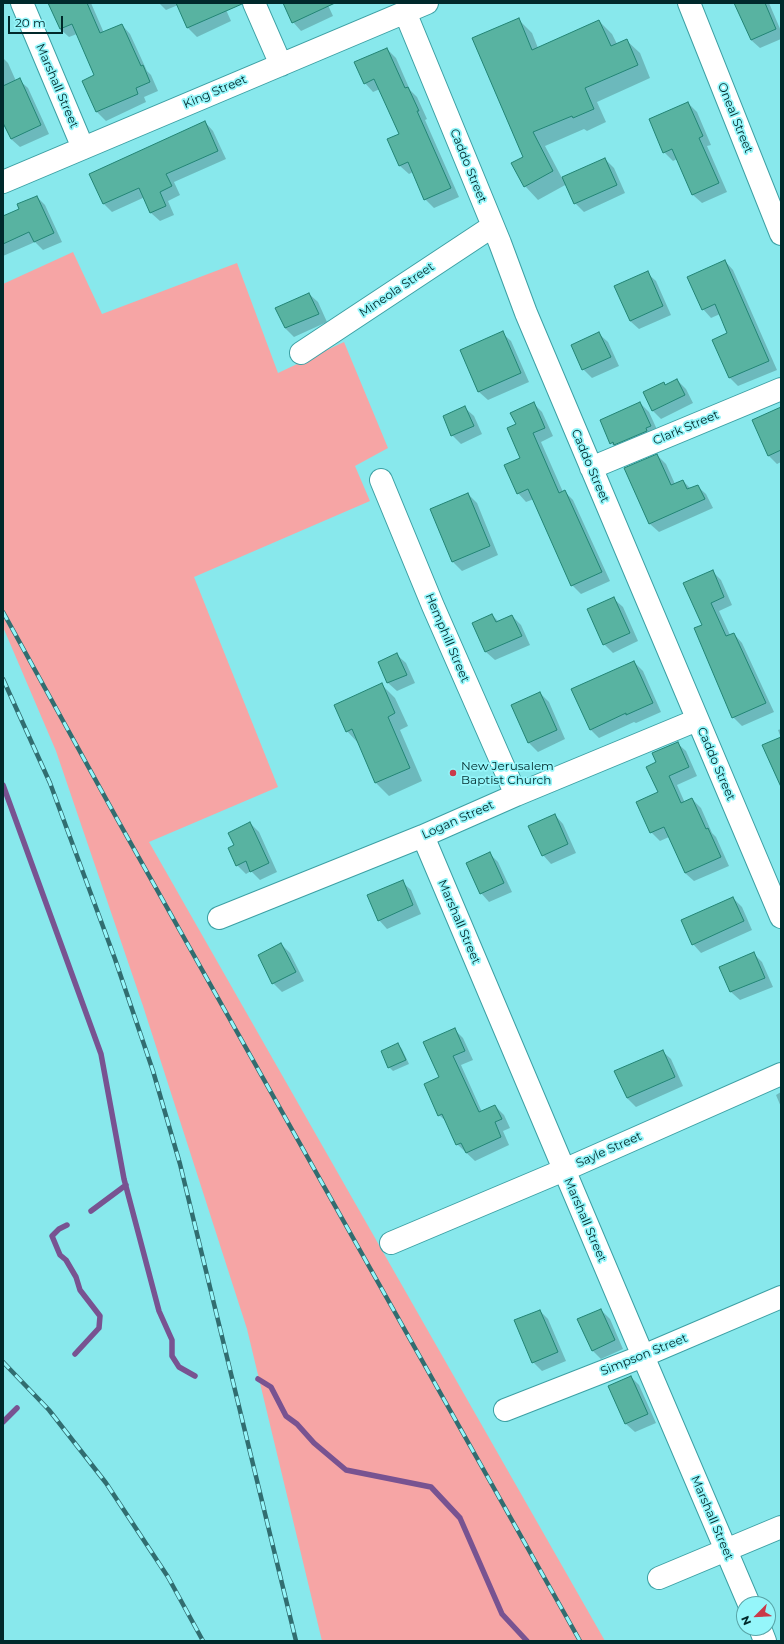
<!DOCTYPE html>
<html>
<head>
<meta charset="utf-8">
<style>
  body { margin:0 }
  #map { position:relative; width:784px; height:1644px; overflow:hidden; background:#88e8ec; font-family:Montserrat,sans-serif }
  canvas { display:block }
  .frame { position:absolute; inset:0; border:4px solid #00292b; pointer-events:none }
  .north { position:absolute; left:736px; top:1596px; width:40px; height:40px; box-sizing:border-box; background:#95f6fa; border:1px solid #59a4a7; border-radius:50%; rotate:246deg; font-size:11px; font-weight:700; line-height:16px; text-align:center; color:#00292b }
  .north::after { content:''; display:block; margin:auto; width:14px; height:18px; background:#ca3a49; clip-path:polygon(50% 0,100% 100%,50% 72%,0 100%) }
  .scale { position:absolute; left:8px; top:16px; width:55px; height:18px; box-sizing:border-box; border:2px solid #00292b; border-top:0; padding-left:5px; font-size:12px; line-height:14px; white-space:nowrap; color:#00292b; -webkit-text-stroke:3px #95f6fa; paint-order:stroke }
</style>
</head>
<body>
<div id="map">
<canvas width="784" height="1644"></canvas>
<div class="frame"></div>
<div class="north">N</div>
<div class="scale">20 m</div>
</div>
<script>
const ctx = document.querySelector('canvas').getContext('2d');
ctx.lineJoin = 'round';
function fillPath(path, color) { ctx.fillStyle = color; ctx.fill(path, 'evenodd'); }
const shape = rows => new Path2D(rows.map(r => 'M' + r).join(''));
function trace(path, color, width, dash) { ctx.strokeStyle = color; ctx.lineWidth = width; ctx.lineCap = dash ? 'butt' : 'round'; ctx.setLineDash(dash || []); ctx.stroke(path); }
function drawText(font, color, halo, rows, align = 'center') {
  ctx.font = font + ' Montserrat,sans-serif'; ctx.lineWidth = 3.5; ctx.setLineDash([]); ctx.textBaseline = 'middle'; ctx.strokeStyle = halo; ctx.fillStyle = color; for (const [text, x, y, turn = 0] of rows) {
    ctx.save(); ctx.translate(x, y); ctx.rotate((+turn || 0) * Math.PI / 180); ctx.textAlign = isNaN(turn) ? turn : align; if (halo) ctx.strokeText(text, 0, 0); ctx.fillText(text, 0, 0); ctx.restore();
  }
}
fillPath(shape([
  [73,252,102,314,237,263,278,373,344,342,388,448,355,466,370,501,194,577,278,787,149,842,605,1641,322,1641,247,1329,143,1006,56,751,3,627,3,284]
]), '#f6a5a5');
fillPath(shape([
  [55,3,91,3,104,33,122,25,130,34,147,71,151,75,158,91,144,97,146,102,106,121,97,112,83,81,95,76,77,34,69,37,60,29],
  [159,3,223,3,231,21,197,37,188,28,178,5,166,10],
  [283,3,327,3,333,16,301,31,293,22],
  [735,3,769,3,781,31,781,39,760,48,751,40],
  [518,19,532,33,538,48,599,21,612,34,617,44,626,40,640,53,650,78,597,102,606,122,587,131,584,129,545,146,562,178,605,159,614,168,625,193,584,212,575,203,567,184,538,200,525,186],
  [387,49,396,58,410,90,417,97,427,119,425,120,459,197,434,208,425,199,413,172,409,174,400,166,388,140,400,134,380,89,373,92,365,83],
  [3,58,8,63,16,81,19,80,28,88,49,134,20,147,11,139,3,121],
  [688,103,697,112,711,145,707,146,727,192,702,203,693,195,677,159,673,161,664,152],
  [205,122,213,131,226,159,174,182,180,195,168,201,174,215,160,221,151,213,145,197,112,212,103,203],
  [37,197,45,205,62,242,43,250,35,242,3,256,3,217,20,209],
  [725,261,733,270,777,370,738,386,730,378,713,340,728,334,720,314,711,318,703,309],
  [647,273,656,281,671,315,639,329,630,321],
  [309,294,318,302,327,322,294,337,285,328,277,308],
  [502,333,511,341,529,382,488,400,479,392,461,351],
  [599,334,608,342,619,366,592,378,583,369],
  [677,380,686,389,693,403,661,419,653,411,644,392,665,386],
  [640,403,649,412,659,434,620,452,611,443],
  [534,404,542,412,553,436,541,442,563,492,565,492,573,500,610,581,581,594,572,585,534,499,526,502,518,493,522,458,517,425],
  [465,408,474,416,482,434,461,444,452,435],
  [781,408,781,462,777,464,768,455],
  [657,455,666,464,675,484,683,481,691,489,697,486,706,494,713,508,659,532,650,524,625,468],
  [468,494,477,503,498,555,462,571,453,562,431,509],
  [712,571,721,580,732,605,719,611,730,635,734,634,742,643,774,712,742,726,733,717,703,626],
  [614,599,623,607,638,641,613,653,604,644],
  [492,615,499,622,512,616,521,625,530,645,495,660,486,652,473,623],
  [397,655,406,663,415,683,397,691,388,683,379,663],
  [634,662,643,671,661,712,636,723,634,722,599,738,590,729],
  [382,685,395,698,408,726,400,730,422,781,389,796,376,783,359,744,347,731],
  [540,693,549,702,565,739,538,752,529,743,512,705],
  [781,729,781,738,778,730],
  [677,743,686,751,697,776,677,785,685,803,692,799,701,808,712,833,716,837,729,866,694,881,685,873,669,837,660,841,651,832,659,792,657,763],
  [555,815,563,824,576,853,551,864,543,855],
  [250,823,259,832,277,872,260,880,251,871,246,874,237,865,236,845],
  [489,853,498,862,512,892,489,902,481,893],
  [402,882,411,890,421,914,387,929,379,920],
  [733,898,742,907,752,930,701,953,693,944],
  [281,944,290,953,304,981,282,992,273,983],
  [753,953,762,962,773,987,740,1000,731,992,721,968],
  [454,1029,463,1038,473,1060,461,1065,482,1112,495,1106,504,1115,510,1128,503,1131,509,1145,475,1161,457,1144,448,1123,439,1115,441,1078],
  [398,1044,402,1049,409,1064,393,1071,389,1067],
  [662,1051,671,1059,683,1086,636,1107,627,1098,616,1072],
  [781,1092,781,1107,776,1095],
  [601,1310,610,1319,623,1349,601,1359,592,1350],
  [540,1311,548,1319,566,1361,542,1371,533,1362],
  [631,1377,639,1385,656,1423,635,1432,626,1424,609,1386]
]), '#0003');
trace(shape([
  [3,785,101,1054,124,1179,159,1311,172,1340,172,1356,179,1367,195,1376],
  [91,1211,126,1185],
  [67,1225,59,1229,52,1236,60,1255,66,1260,76,1277,80,1290,100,1316,99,1328,75,1354],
  [258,1379,271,1387,286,1416,297,1424,314,1443,346,1470,431,1487,460,1518,502,1614,527,1641],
  [3,1422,17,1408]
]), '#785391', 5.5);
const building = shape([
  [48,3,87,3,100,33,122,24,141,66,143,65,150,82,136,88,138,94,96,112,82,81,94,75,72,24,60,29,48,3],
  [176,3,242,3,242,4,187,28,176,3],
  [283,3,335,3,292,23,283,3],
  [734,3,765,3,776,29,751,40,734,3],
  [519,18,532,50,599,20,611,46,627,39,638,65,585,88,594,109,573,118,572,116,533,132,553,171,524,187,511,163,523,157,472,38,519,18],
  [387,48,405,88,408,87,419,111,417,111,451,188,424,200,408,162,399,166,387,139,399,134,374,79,364,84,354,62,387,48],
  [20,78,41,125,11,139,3,123,3,86,20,78],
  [688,102,703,136,699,138,719,183,692,195,672,149,663,153,649,119,688,102],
  [205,121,218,151,166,174,172,186,160,192,166,206,150,213,139,188,103,204,89,174,205,121],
  [605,158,617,185,574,204,562,177,605,158],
  [37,196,54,233,34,242,29,232,3,244,3,216,19,209,17,204,37,196],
  [725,260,769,361,729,378,712,340,727,333,715,304,702,310,687,277,725,260],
  [648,271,663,306,630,321,614,286,648,271],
  [309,293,319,314,285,328,275,308,309,293],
  [503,331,521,373,478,392,460,350,503,331],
  [599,332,611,357,582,370,571,345,599,332],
  [677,379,685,395,652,411,643,392,664,382,665,385,677,379],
  [534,402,545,428,533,433,559,493,565,490,602,572,571,586,528,489,517,494,504,465,520,458,507,428,516,424,510,413,534,402],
  [640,402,651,426,646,428,647,431,614,445,613,442,610,444,600,420,640,402],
  [465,406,474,426,451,436,443,416,465,406],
  [781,407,781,450,768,456,752,420,781,407],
  [657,454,671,485,683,480,687,489,698,485,705,499,649,524,624,468,657,454],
  [468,493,490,546,452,562,430,509,468,493],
  [713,570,724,597,711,603,726,636,734,633,766,703,732,718,694,628,702,625,683,583,713,570],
  [614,597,630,633,603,645,587,609,614,597],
  [492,614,496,622,512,615,522,636,485,652,472,623,492,614],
  [397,653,407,675,387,683,378,662,397,653],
  [634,661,653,703,626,715,626,713,590,730,571,689,634,661],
  [382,683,395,713,388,717,410,768,375,783,352,729,346,732,334,705,382,683],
  [540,692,557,730,528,743,511,705,540,692],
  [781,737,781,787,762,745,781,737],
  [678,742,689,767,669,776,681,803,692,798,706,829,708,828,721,857,685,873,664,827,650,833,636,802,658,792,646,767,656,762,652,753,678,742],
  [555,814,568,844,542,856,528,826,555,814],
  [250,822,269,863,250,872,246,861,236,866,228,848,234,845,228,833,250,822],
  [490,852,504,883,480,894,466,863,490,852],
  [403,880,413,905,378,921,367,895,403,880],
  [733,897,744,921,692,945,681,920,733,897],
  [281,943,296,972,272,984,258,955,281,943],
  [754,952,765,978,730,992,719,967,754,952],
  [455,1028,465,1051,453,1056,479,1112,495,1105,502,1119,495,1122,501,1137,466,1153,461,1143,456,1145,442,1114,438,1116,424,1084,439,1077,423,1042,455,1028],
  [398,1043,406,1060,388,1068,381,1051,398,1043],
  [663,1050,675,1077,627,1098,614,1071,663,1050],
  [601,1309,615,1340,592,1351,577,1319,601,1309],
  [540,1310,558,1352,532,1363,514,1320,540,1310],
  [631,1376,648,1414,625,1424,608,1386,631,1376]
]);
fillPath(building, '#58b3a1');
trace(building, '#228474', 1);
const street = shape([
  [22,3,83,148],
  [254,3,281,65],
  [405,12,500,243,526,313,781,917],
  [3,182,427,3],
  [301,353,493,226],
  [591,468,781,389],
  [381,480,433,606,516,795],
  [423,836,643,1356,749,1604],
  [219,918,423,836,516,795,697,720],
  [391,1243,564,1170,781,1074],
  [505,1410,643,1356,781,1297],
  [659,1578,781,1527],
  [760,1628,765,1641]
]);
const secondary = shape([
  [689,3,781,234]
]);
trace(street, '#3ca0a4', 24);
trace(secondary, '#3ca0a4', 24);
trace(street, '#fff', 22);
trace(secondary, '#fff', 22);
const rail = shape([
  [3,612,116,817,580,1641],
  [3,679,50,783,115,959,153,1071,180,1164,296,1641],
  [3,1362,49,1410,106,1483,168,1577,203,1641]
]);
trace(rail, '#316d70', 4.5);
trace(rail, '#95f6fa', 3, [9]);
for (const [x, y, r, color] of [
  [453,773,4,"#ca3a49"]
]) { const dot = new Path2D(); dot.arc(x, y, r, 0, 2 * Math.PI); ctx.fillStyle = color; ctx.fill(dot); trace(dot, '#95f6fa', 1.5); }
drawText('12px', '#00292b', '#95f6fa', [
  ["Marshall Street",57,86,67],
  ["King Street",215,92,-23],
  ["Oneal Street",735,118,68],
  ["Caddo Street",468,166,68],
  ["Mineola Street",397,290,-34],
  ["Clark Street",686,428,-23],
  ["Caddo Street",590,466,67],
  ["Hemphill Street",447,638,67],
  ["Caddo Street",716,764,67],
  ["Logan Street",458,820,-24],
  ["Marshall Street",459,922,67],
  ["Sayle Street",609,1150,-24],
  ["Marshall Street",585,1220,67],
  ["Simpson Street",644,1355,-22],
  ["Marshall Street",712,1518,67]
]);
drawText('12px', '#00292b', '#95f6fa', [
  ["New Jerusalem",461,766],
  ["Baptist Church",461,780]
], 'left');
</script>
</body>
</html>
